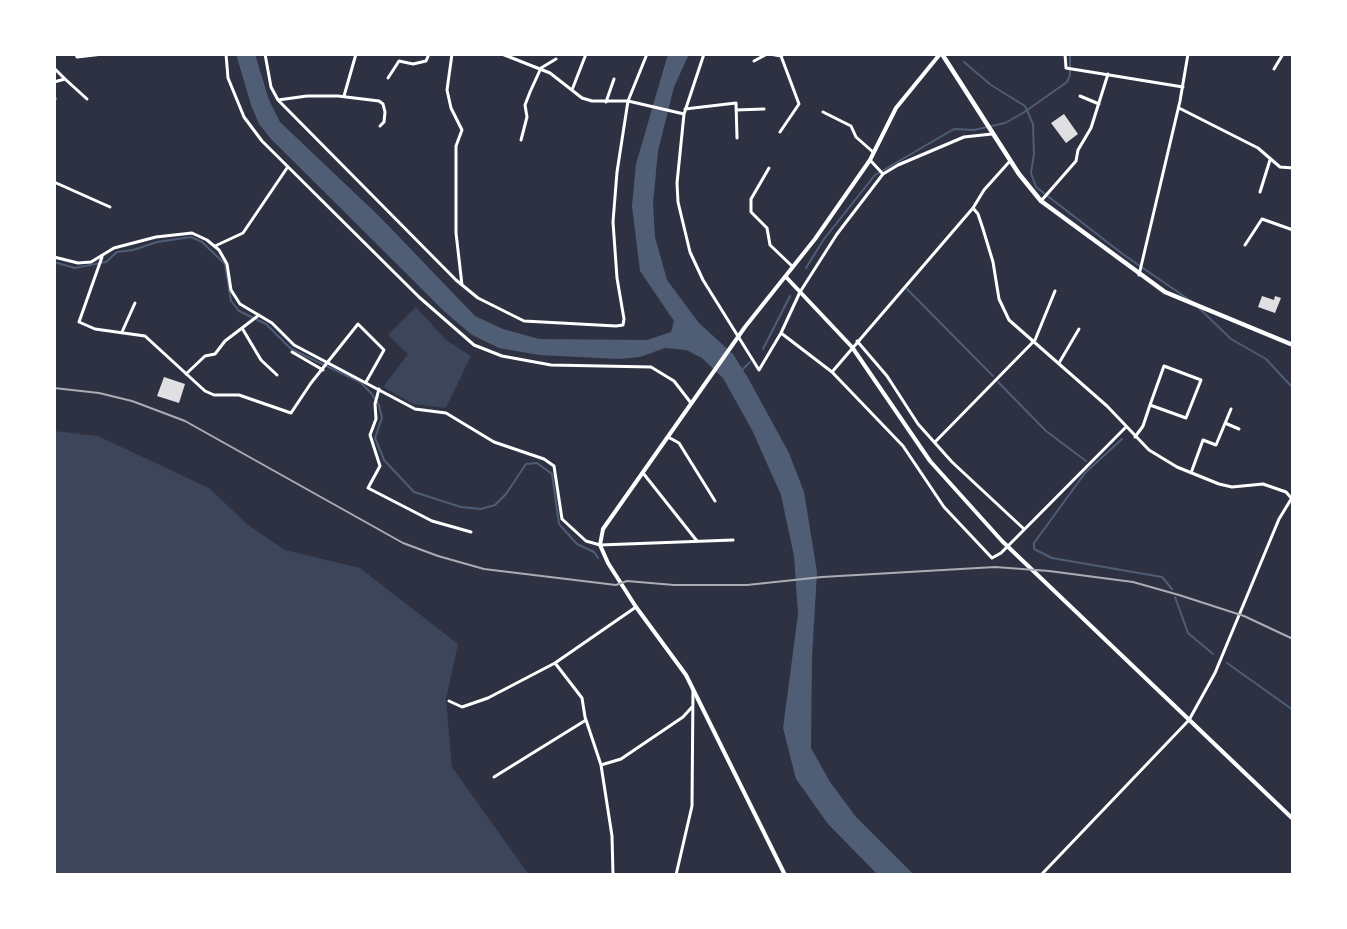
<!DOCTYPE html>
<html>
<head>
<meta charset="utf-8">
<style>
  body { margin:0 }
  #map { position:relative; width:1347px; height:929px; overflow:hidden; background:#2d3142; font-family:"Public Sans",sans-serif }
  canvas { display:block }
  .frame { position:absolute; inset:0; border:56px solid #fff; pointer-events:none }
</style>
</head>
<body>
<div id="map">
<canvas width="1347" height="929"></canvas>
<div class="frame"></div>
</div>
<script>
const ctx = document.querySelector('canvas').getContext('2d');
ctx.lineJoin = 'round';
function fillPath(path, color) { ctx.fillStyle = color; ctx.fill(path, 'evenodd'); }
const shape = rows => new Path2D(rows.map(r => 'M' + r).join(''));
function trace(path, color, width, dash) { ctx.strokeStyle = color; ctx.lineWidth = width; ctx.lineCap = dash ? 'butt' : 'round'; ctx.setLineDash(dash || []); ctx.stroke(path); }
fillPath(shape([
  [416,307,446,340,471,356,446,408,413,404,383,387,408,354,388,335],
  [54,431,98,436,209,488,248,525,285,550,360,568,458,644,446,699,452,767,529,875,54,875]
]), '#3c4559');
fillPath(shape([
  [236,54,255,54,269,100,280,122,380,217,475,316,503,329,539,339,647,340,671,332,674,321,640,271,632,206,636,164,668,54,689,54,674,87,658,151,653,204,655,237,667,280,699,323,733,354,748,378,789,453,804,492,817,572,812,657,811,748,830,782,856,817,914,875,878,875,828,824,796,779,783,728,798,614,794,556,781,495,752,430,723,378,702,358,686,350,665,348,640,357,619,359,539,355,499,348,472,335,445,312,271,139,259,124,251,105]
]), '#4f5d75');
trace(shape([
  [964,62,991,85,1025,106,1033,124,1034,154,1031,173,1036,187,1124,255,1191,301],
  [54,262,75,268,106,262,117,252,133,250,157,242,191,237,202,242,225,264,231,301,239,311,266,324,291,349,360,382,371,393,379,405,382,418,375,438,384,460,414,492,461,507,481,509,495,505,506,494,526,464,537,463,552,474,559,524,577,544,594,552,598,558],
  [806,268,824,239,875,175,954,129,974,130,1005,123,1023,113,1067,82,1070,75,1070,54],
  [907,289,993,376],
  [1198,307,1231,339,1266,359,1293,388],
  [763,349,790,296],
  [741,371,750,362],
  [998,382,1046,431,1086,461],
  [1122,439,1085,473,1034,543,1034,549,1052,558,1162,577,1172,589],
  [1175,597,1188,633,1213,654],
  [1227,663,1293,710]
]), '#4f5d75', 2);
fillPath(shape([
  [1064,114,1078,134,1066,143,1051,123],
  [1262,296,1274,300,1275,296,1281,298,1275,313,1258,307],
  [164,377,185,384,179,403,157,396]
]), '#e0e0e3');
trace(shape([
  [76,54,77,57,103,54],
  [226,54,228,78,244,117,262,141,419,297,474,345,502,356,551,365,651,367,674,381,691,403],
  [265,54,271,87,278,100,456,280,478,298,524,321,616,326,623,325,624,319,617,278,613,222,617,172,628,101,647,54],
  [452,54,447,90,451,108,462,130,456,146,456,233,462,285],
  [502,54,550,73,582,98,592,101,628,101,684,114],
  [704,54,684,114,677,183,678,202,690,252,703,280,759,370,781,333,800,292,837,234,883,174,898,165,964,137,992,134],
  [770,54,781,56,784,54],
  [1065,54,1066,68,1183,87],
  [754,61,767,54],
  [54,68,65,79],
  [1274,69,1283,54],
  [388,78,399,61,413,64,426,61,429,54],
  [54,82,65,79,87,99],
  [572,90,586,54],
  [54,95,55,99],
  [344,96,356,54],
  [1080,96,1099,104],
  [278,100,307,96,338,96,379,101,383,104,385,112,384,122,380,126],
  [606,102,614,79],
  [1179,108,1258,148,1280,167,1293,168],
  [685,109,736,103,737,138],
  [736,110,764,109],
  [823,112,851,126,856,137,873,152],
  [780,132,799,104,781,56],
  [521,140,527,117,525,105,530,92,541,68,556,59],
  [870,160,883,174],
  [1010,161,984,190,973,208,978,214,983,229,993,262,999,299,1009,320,1107,406,1149,450,1177,467,1219,484,1232,487,1263,484,1286,492,1293,500],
  [769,168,751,199,751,212,767,228,770,245,793,267],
  [54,182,110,207],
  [1260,192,1270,160],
  [1041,201,1076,161,1078,150,1091,128,1108,74],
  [1245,245,1262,219,1293,230],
  [215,246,243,233,287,168],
  [54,257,78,263,91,262,114,248,156,237,192,233,207,240,219,250,227,264,231,290,240,304,272,323,294,345,415,409,446,413,494,442,544,459,554,466,562,519,586,541,600,545,733,540],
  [102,257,79,322,95,329,145,336,205,391,214,395,239,395,291,413,311,383,358,324,384,350,366,382],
  [1139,275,1180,101,1188,54],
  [242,328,261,360,277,375],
  [122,332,135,303],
  [781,333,832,372,903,446,944,507,992,558,1001,553,1125,428],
  [857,341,887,376,918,424,952,462,1024,529],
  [292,352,323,370],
  [1059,363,1079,329],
  [832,372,973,208],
  [186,374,205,356,215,354,225,341,259,315],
  [379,389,375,404,376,419,370,435,380,466,368,488,432,521,471,532],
  [1225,423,1239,429],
  [668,437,679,443,715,501],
  [1135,437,1143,426,1150,405,1164,366,1201,380,1186,418,1150,405],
  [935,442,1035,340,1055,291],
  [643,473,697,541],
  [1191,473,1203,440,1216,445,1231,409],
  [449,701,462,707,488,698,555,663],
  [601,765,621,759,683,717,692,707],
  [494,777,586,720],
  [613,875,612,836,601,765,585,717,582,698,555,663,636,607],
  [676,875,692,806,693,689],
  [1041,875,1189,720,1215,673,1279,519,1293,496]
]), '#fff', 3);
trace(shape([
  [786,277,852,347,930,461,1002,541,1293,819],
  [785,875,686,675,636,607,608,563,600,545,603,529,745,327,815,239,870,160,896,108,940,54]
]), '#fff', 4);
trace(shape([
  [942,54,1019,174,1041,201,1165,292,1293,345]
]), '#fff', 4.5);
trace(shape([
  [54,388,99,393,132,401,185,421,403,543,438,556,484,569,616,585,627,581,674,585,747,585,822,577,995,567,1049,571,1133,582,1179,595,1244,616,1293,639]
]), '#abadb3', 2);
</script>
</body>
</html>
